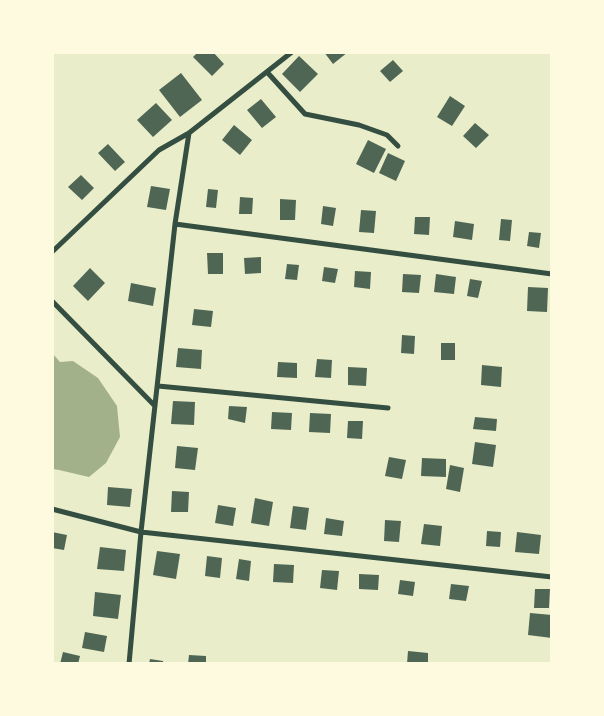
<!DOCTYPE html>
<html>
<head>
<meta charset="utf-8">
<style>
  body { margin:0 }
  #map { position:relative; width:604px; height:716px; overflow:hidden; background:#e9edc9; font-family:Georgia,serif }
  canvas { display:block }
  .frame { position:absolute; inset:0; border:54px solid #fefae0; pointer-events:none }
</style>
</head>
<body>
<div id="map">
<canvas width="604" height="716"></canvas>
<div class="frame"></div>
</div>
<script>
const ctx = document.querySelector('canvas').getContext('2d');
ctx.lineJoin = 'round';
function fillPath(path, color) { ctx.fillStyle = color; ctx.fill(path, 'evenodd'); }
const shape = rows => new Path2D(rows.map(r => 'M' + r).join(''));
function trace(path, color, width, dash) { ctx.strokeStyle = color; ctx.lineWidth = width; ctx.lineCap = dash ? 'butt' : 'round'; ctx.setLineDash(dash || []); ctx.stroke(path); }
fillPath(shape([
  [53,354,60,362,73,361,98,378,117,406,120,437,106,463,89,477,59,470,53,469]
]), '#a3b18a');
fillPath(shape([
  [198,52,213,52,224,64,212,76,193,57],
  [324,52,348,52,333,64],
  [299,56,318,74,300,92,282,74],
  [393,60,403,71,390,82,380,71],
  [181,73,202,100,180,117,159,90],
  [450,96,465,106,452,126,437,117],
  [261,99,276,117,262,128,247,110],
  [156,103,172,120,153,137,137,120],
  [475,123,489,135,476,148,463,136],
  [234,125,252,140,240,155,222,140],
  [368,140,386,149,374,173,356,164],
  [108,144,125,162,115,171,98,153],
  [388,153,405,161,396,181,379,173],
  [81,175,94,188,82,200,68,187],
  [151,186,170,189,166,210,147,207],
  [208,189,218,190,216,208,206,207],
  [240,197,253,198,252,214,239,214],
  [280,199,296,200,295,220,280,220],
  [323,206,336,208,333,226,321,224],
  [361,210,376,211,374,233,359,232],
  [415,217,430,217,429,235,414,234],
  [501,219,512,220,510,241,499,240],
  [455,221,474,224,472,240,453,237],
  [529,232,541,233,539,248,527,246],
  [207,253,223,253,223,274,208,274],
  [261,257,261,273,245,274,244,258],
  [287,264,299,265,297,280,285,279],
  [324,267,338,269,335,283,322,281],
  [90,268,105,283,88,301,73,286],
  [355,271,371,272,370,289,354,287],
  [403,274,421,275,419,293,402,292],
  [436,274,456,277,454,294,434,292],
  [470,279,482,281,478,298,467,296],
  [131,283,156,288,153,306,128,301],
  [528,287,548,288,547,312,527,311],
  [194,309,213,311,211,327,192,325],
  [402,335,415,336,414,354,401,353],
  [441,343,455,343,455,360,441,360],
  [178,348,202,350,201,369,176,367],
  [317,359,332,360,331,378,315,377],
  [278,362,297,363,297,378,277,377],
  [482,365,502,367,501,387,481,385],
  [348,367,367,368,366,386,348,385],
  [173,401,195,402,194,425,171,424],
  [229,406,247,407,245,423,228,419],
  [272,412,292,413,291,430,271,429],
  [310,413,331,414,330,433,309,432],
  [475,417,497,419,496,431,473,429],
  [348,421,363,421,362,439,347,438],
  [475,442,496,445,493,467,472,464],
  [177,446,198,448,195,470,175,468],
  [389,457,406,460,402,479,385,476],
  [422,458,446,459,446,477,421,476],
  [450,465,464,468,460,492,446,489],
  [108,487,132,489,130,507,107,505],
  [172,491,189,492,188,512,171,512],
  [255,498,273,502,269,526,251,523],
  [218,505,236,508,233,526,215,523],
  [293,506,309,508,306,530,290,528],
  [326,518,344,521,342,536,324,534],
  [385,520,401,521,399,542,384,541],
  [424,524,442,526,440,546,421,544],
  [487,531,501,532,500,547,486,546],
  [52,532,67,535,64,550,52,548],
  [517,532,541,535,539,554,515,552],
  [100,547,126,550,124,571,97,569],
  [157,551,180,554,176,579,153,575],
  [207,556,222,558,220,578,205,576],
  [239,559,251,561,249,581,236,579],
  [274,564,294,565,293,583,273,582],
  [322,570,339,571,337,590,320,588],
  [359,574,379,575,378,590,359,589],
  [400,580,415,582,413,596,398,594],
  [451,584,469,586,466,601,449,599],
  [535,589,550,589,549,608,534,608],
  [95,592,121,595,118,619,93,616],
  [530,613,552,615,552,638,528,635],
  [85,632,107,636,104,652,82,648],
  [408,651,428,653,428,664,407,664],
  [63,652,80,656,78,664,60,664],
  [189,655,206,656,206,664,188,664],
  [150,659,163,661,163,664,149,664]
]), '#4f6655');
trace(shape([
  [267,72,305,114,359,125,387,135,398,146],
  [175,224,552,274],
  [52,252,159,150,189,133,292,52],
  [52,301,155,406],
  [158,386,388,408],
  [52,509,141,532,552,577],
  [129,664,141,532,175,224,189,133]
]), '#344e41', 5);
</script>
</body>
</html>
